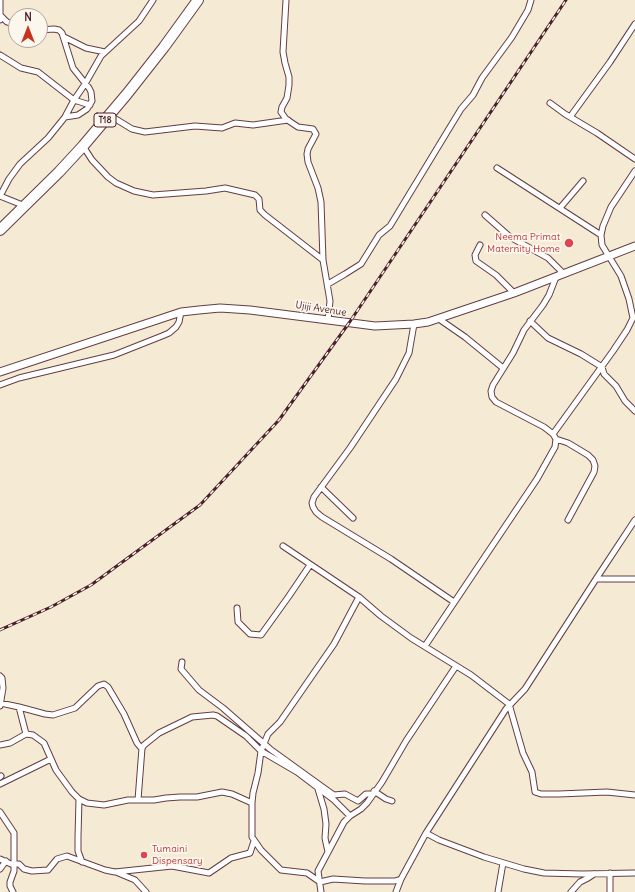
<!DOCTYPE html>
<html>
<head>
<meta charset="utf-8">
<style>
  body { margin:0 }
  #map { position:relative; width:635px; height:892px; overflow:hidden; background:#f5ead3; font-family:Delius,sans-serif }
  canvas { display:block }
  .north { position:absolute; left:8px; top:8px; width:40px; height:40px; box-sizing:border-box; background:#fbf7ec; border:1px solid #b4a19f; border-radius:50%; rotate:0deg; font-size:11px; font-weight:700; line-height:16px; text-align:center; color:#4a1f2b }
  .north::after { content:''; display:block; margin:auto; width:14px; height:18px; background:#c8321e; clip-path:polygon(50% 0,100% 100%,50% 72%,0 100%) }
</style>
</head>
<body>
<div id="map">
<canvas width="635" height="892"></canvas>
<div class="north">N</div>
</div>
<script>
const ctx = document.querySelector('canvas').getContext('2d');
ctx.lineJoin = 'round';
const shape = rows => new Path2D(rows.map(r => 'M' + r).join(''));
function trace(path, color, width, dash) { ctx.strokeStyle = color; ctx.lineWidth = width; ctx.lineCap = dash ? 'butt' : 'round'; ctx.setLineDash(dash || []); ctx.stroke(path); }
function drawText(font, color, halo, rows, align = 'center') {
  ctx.font = font + ' Delius,sans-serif'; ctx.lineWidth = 3.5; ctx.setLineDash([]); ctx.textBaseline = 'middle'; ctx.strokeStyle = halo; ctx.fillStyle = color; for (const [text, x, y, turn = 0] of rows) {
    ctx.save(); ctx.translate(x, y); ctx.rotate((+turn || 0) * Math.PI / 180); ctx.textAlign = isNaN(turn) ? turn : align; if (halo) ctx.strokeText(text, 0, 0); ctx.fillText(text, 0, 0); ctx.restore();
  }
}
const street = shape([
  [286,0,283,52,285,63,289,77,289,85,287,98,282,107,281,112,286,119,298,127,313,129,316,134,308,149,307,154,308,162,318,188,321,202,323,260,330,301,328,320],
  [1,16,7,22,16,25],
  [0,20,0,0],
  [40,30,54,29,59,30,62,33,73,68,89,88,91,92,92,101,87,109,78,115,65,117],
  [64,37,86,48,105,52],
  [0,55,21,68,38,72,74,100,90,105],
  [550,103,565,114,597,133,635,159],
  [109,115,132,129,145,132,195,126,222,128,235,123,253,125,288,120],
  [570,117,610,62,635,24],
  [83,146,92,160,108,177,116,183,134,191,153,195,206,191,225,188,255,195,259,199,260,210,265,215,323,260],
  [497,168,601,235],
  [0,196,9,179,20,164,48,138,65,117,74,100,85,84,101,56,139,21,153,0],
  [0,196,25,206],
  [560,208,583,181],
  [485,215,510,237,548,258,564,274],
  [480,245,475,255,476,261,496,275,514,293],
  [328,284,345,274,361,264,379,235,390,226,461,109,473,95,482,78,512,37,528,10,531,0],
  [439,319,465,337,503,368],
  [530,321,548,338,581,354,602,367,604,374,616,386,625,401,635,411],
  [414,324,409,353,396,379,350,448,314,497,312,503,313,507,316,512,322,517,391,559,454,602],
  [0,385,19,378,114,355,162,336,169,333,176,327,179,322,181,312],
  [553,434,613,351,627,330,633,318,629,299,621,276,602,245,601,235,603,226,611,207,635,171],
  [556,439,568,443,588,455,593,460,595,466,594,472,568,520],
  [321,487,353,518],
  [283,546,359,597,381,616,411,638,471,675,509,704,523,753,532,772,535,792,541,794,559,794,607,792,635,795],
  [596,579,635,579],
  [359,597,334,644,280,722,268,734,261,751,258,773,253,793,252,803,252,837,261,850,281,870,307,873,320,882,333,879,365,881,395,881,401,879,426,833,506,709,525,689,596,579,635,520],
  [237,608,238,622,250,634,261,635,289,596,310,565],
  [425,646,537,479,555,447,556,439,553,434,544,427,496,402,492,397,491,391,493,385,513,353,524,330,543,305,549,295,556,277],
  [182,662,181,669,199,690,223,708,270,749,324,788,334,795,345,794,358,801,366,794,372,794],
  [0,676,2,678,3,688,0,706],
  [0,703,19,707,45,714,53,715,75,708,98,686,104,684,108,687,124,714,137,743,142,749],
  [19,707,26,734,33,735,44,743,56,770,72,792,79,799,87,803,104,805,128,800,154,800,166,798,180,797,197,797,222,792,232,794,252,803],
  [0,745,10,743,26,734],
  [0,777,1,776],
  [0,784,51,759],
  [318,789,324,809,326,824,325,838,328,852],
  [374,791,386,799,392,801],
  [79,799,78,837,78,851,82,862],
  [138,800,142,748,144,745,159,733,192,717,213,715,217,716,246,736,261,751,297,772,334,800,350,816],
  [0,812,14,833,14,871,10,882,10,886,13,892],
  [426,833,439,840,484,857,524,869,544,873,582,874,635,873],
  [0,859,11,864,19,864,24,869,32,871,48,870,57,859,67,856,105,870,115,872,172,866,209,873,231,858,250,853,254,841],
  [0,869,6,861],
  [116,872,135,880,146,892],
  [321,892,318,871,344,822,350,816,361,809,367,803,382,782,406,741,456,666],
  [396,892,401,879],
  [498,892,503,863],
  [571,892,580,882,588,878,594,874],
  [610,892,610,873]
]);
const secondary = shape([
  [0,372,160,319,181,312,199,310,220,308,250,310,375,326,414,324,428,322,514,293,635,246]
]);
const highway = shape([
  [0,230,59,172,83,146,127,94,164,47,198,0]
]);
trace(street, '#643d44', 7);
trace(secondary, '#643d44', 9);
trace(highway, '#643d44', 12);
trace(street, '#fff', 5);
trace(secondary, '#fff', 7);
trace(highway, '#fff', 10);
const rail = shape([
  [0,630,51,607,91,585,200,505,279,420,349,323,566,0]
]);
trace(rail, '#4a1f2b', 3);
trace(rail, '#fbf7ec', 1.5, [4.5]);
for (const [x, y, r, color] of [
  [569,243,5,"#e0444e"],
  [144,855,4,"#e0444e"]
]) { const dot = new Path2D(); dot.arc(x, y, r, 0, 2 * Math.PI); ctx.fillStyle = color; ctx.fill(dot); trace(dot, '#fbf7ec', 1.5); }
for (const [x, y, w] of [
  [105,120,22]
]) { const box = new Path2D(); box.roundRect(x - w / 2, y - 7, w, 14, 3); ctx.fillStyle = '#fbf7ec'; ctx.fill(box); trace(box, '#4a1f2b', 1); }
drawText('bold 9px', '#4a1f2b', null, [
  ["T18",105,120]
]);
drawText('10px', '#be3a42', '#fbf7ec', [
  ["Neema Primat",560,237],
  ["Maternity Home",560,249],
  ["Tumaini",152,849,"left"],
  ["Dispensary",152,861,"left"]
], 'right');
drawText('10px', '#4a1f2b', '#fbf7ec', [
  ["Ujiji Avenue",321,309,9]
]);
</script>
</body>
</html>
